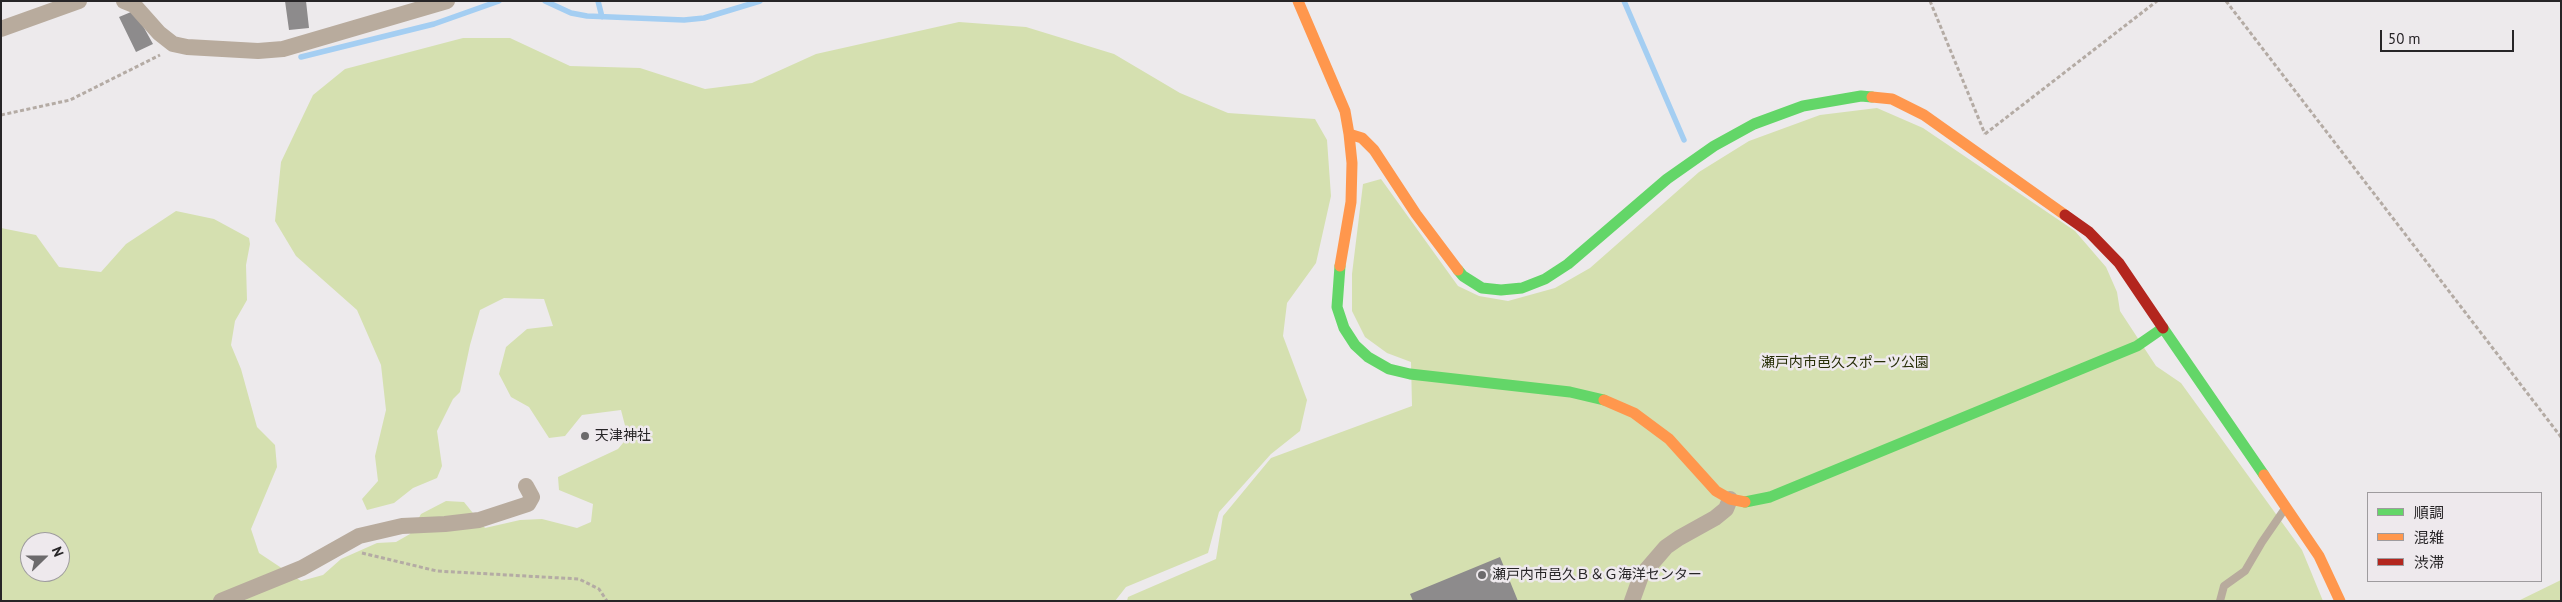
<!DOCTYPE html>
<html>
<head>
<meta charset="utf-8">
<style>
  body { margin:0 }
  #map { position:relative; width:2562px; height:602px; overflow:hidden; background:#edeaec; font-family:"PT Sans","Noto Sans JP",sans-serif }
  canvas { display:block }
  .frame { position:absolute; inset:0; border:2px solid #272527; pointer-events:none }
  .legend { position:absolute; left:2367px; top:492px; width:175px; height:90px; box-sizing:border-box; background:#eee9ed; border:1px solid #9e9b9e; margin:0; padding:6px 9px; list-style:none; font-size:15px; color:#272527 }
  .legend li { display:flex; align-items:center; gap:10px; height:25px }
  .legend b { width:25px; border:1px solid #9e9b9e }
  .north { position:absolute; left:20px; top:532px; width:50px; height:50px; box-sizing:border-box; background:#eee9ed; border:1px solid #9e9b9e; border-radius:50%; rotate:68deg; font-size:14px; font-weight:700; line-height:20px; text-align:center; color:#272527 }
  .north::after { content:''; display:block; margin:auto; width:18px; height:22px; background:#6c6a6c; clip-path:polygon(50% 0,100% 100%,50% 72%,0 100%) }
  .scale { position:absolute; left:2380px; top:30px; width:134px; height:22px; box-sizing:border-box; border:2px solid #272527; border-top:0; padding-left:6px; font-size:15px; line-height:18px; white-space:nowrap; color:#272527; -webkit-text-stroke:4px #eee9ed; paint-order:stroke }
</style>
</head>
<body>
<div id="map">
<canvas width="2562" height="602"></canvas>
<div class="frame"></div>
<ul class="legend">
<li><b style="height:6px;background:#63d668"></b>順調</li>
<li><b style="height:6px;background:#ff974d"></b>混雑</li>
<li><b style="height:6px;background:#b3261e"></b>渋滞</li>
</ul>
<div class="north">N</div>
<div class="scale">50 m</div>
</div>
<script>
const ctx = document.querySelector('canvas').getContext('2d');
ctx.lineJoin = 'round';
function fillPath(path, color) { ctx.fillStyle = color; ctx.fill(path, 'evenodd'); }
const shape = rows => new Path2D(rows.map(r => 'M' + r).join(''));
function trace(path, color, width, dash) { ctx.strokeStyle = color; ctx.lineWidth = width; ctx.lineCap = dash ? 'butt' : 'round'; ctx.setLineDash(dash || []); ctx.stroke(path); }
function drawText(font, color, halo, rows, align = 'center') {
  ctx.font = font + ' "PT Sans","Noto Sans JP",sans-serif'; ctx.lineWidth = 5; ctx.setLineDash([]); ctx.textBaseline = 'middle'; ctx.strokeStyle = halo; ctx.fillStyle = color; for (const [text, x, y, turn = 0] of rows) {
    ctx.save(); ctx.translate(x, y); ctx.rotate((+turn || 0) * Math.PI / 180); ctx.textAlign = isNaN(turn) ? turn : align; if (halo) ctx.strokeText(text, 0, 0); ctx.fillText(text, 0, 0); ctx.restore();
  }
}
fillPath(shape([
  [959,22,1026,27,1114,54,1180,93,1228,113,1315,119,1327,140,1331,196,1316,263,1287,303,1283,336,1307,400,1300,431,1271,454,1219,512,1208,553,1126,587,1115,601,1,601,1,228,36,235,59,267,101,272,126,244,176,211,214,219,249,238,250,244,246,265,247,300,235,321,231,345,241,369,257,427,275,445,277,467,251,529,259,553,301,581,323,575,341,559,377,543,396,542,410,534,421,514,446,501,464,502,485,528,520,520,542,519,577,528,591,522,593,504,559,490,558,477,618,449,628,437,621,410,582,415,565,436,549,438,529,407,511,397,499,374,506,347,527,329,553,326,544,299,504,298,480,310,470,345,460,392,453,399,437,431,442,466,437,478,413,488,394,503,367,510,362,499,378,481,375,456,386,410,381,365,357,310,296,256,275,221,281,162,313,95,345,69,463,38,510,38,570,66,640,68,705,89,752,83,816,54],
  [30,542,60,542,60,572,30,572],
  [1877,108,1923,128,2075,231,2106,267,2117,292,2120,311,2156,366,2181,383,2302,550,2323,601,1127,601,1128,597,1216,559,1223,516,1271,458,1412,406,1411,362,1387,353,1365,337,1352,311,1352,274,1363,184,1381,179,1458,286,1479,296,1508,301,1555,288,1590,268,1699,172,1749,141,1820,115],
  [2561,580,2561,601,2518,601]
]), '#d5e0b0');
trace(shape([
  [545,1,571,13,587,16,684,20,704,18,760,1],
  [598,1,602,17],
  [1624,1,1684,140],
  [301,57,434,24,499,1]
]), '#a4cef2', 5.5);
fillPath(shape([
  [285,1,306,1,309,28,289,30],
  [131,12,143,26,153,44,136,52,119,17],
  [1500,557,1518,601,1413,601,1410,594]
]), '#8d8b8c');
trace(shape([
  [1930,1,1985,134],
  [2226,1,2561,437],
  [1,115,70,100,160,55],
  [1985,134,2157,1],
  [362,553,437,571,579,579,599,589,607,601]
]), '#b4aba4', 3, [4, 2.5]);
trace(shape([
  [2220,601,2224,586,2245,571,2262,542,2284,510]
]), '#b8ab9d', 8);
trace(shape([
  [124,1,134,5,159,33,173,44,187,47,258,51,283,49,447,1],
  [1,29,79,1],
  [221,601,302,568,359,536,402,526,445,524,479,520,528,504,532,497,526,486],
  [1632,601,1641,576,1666,547,1679,538,1715,518,1726,509,1730,499]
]), '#b8ab9d', 16);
trace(shape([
  [1340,266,1337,307,1344,328,1355,345,1368,357,1389,369,1410,374,1570,392,1604,400],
  [1458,270,1463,276,1482,288,1501,290,1522,288,1545,279,1568,264,1667,179,1714,146,1754,124,1803,106,1861,96,1872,97],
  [1745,502,1770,497,2137,346,2163,328,2264,475]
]), '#63d668', 11);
trace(shape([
  [1298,1,1345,111,1349,134,1352,163,1351,202,1340,266],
  [1872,97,1892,99,1924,115,2065,215],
  [1349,134,1362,138,1374,150,1416,214,1458,270],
  [1604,400,1634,413,1669,439,1716,491,1730,499,1745,502],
  [2264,475,2319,556,2340,601]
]), '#ff974d', 11);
trace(shape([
  [2065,215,2089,232,2119,263,2163,328]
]), '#b3261e', 11);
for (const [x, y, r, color] of [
  [585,436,5,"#6c6a6c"],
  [1482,575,5,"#6c6a6c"]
]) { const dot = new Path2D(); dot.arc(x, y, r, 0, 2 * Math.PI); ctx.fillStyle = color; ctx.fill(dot); trace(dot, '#eee9ed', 2); }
drawText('14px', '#272e07', '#eee9ed', [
  ["瀬戸内市邑久スポーツ公園",1845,363]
]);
drawText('14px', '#272527', '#eee9ed', [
  ["天津神社",595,436],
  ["瀬戸内市邑久Ｂ＆Ｇ海洋センター",1492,575]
], 'left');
</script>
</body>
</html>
